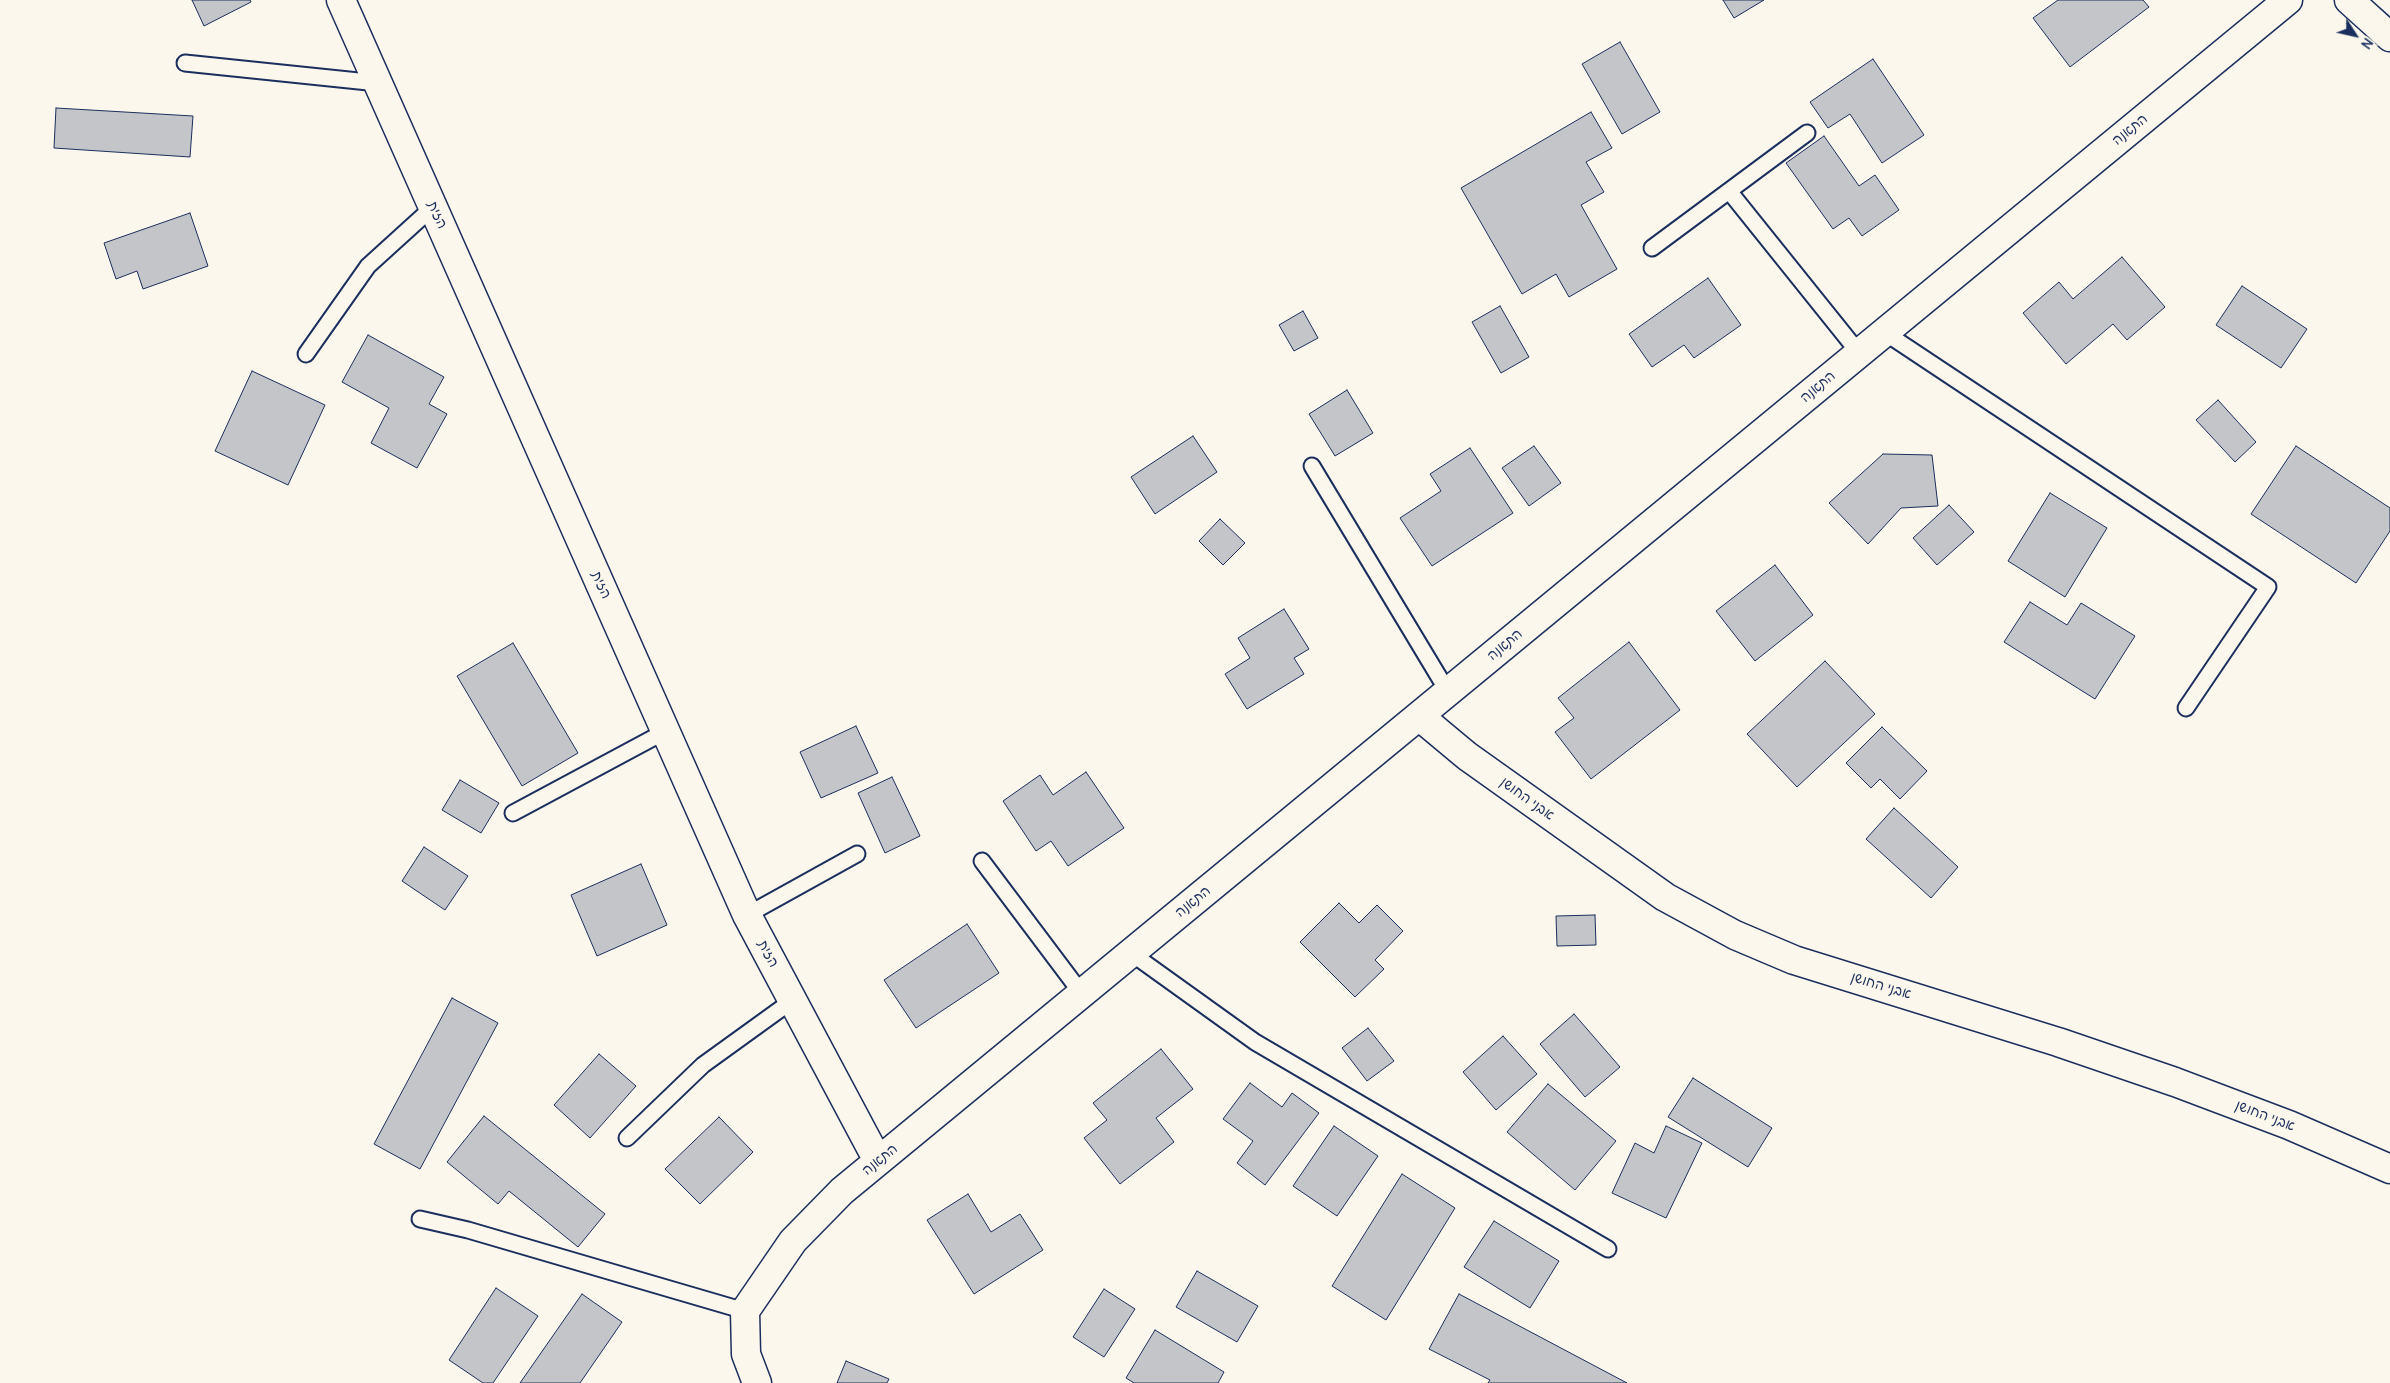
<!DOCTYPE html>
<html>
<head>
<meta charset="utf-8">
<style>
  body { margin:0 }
  #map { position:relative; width:2390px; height:1383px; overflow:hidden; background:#fbf7ec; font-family:Delius,sans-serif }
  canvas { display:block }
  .north { position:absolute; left:2330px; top:10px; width:50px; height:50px; -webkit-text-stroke:4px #fbf7ec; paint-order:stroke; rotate:125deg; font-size:14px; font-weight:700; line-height:20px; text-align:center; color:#1b2f5e }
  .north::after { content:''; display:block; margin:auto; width:18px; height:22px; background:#1b2f5e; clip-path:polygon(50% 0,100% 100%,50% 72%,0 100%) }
</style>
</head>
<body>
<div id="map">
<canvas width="2390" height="1383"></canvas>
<div class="north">N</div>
</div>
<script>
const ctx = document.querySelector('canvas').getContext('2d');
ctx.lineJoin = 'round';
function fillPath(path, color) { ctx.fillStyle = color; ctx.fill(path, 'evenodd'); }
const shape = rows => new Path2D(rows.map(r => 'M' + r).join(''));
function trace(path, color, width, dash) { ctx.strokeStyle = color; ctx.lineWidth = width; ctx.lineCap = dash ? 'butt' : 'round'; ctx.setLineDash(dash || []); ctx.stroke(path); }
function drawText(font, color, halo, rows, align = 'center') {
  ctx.font = font + ' Delius,"Playpen Sans Hebrew",sans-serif'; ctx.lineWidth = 4; ctx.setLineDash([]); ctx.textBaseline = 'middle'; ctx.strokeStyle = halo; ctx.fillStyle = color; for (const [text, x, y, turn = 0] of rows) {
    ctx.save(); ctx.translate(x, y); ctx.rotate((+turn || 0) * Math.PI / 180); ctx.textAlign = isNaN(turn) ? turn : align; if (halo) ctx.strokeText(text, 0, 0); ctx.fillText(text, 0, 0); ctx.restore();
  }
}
const building = shape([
  [192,0,250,0,251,2,204,26,192,0],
  [1723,0,1764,0,1734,18,1723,0],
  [2058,0,2143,0,2149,7,2070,67,2033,18,2058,0],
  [1620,42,1660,112,1622,134,1582,64,1620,42],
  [1873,59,1924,135,1882,163,1850,114,1828,128,1810,102,1873,59],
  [56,108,193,116,190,157,54,148,56,108],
  [1591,112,1612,148,1586,162,1604,192,1581,205,1617,269,1569,297,1556,274,1522,294,1461,188,1591,112],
  [1824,136,1859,186,1875,175,1899,210,1862,236,1849,218,1833,229,1786,163,1824,136],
  [190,213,208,266,143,289,137,271,116,279,104,243,190,213],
  [2122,257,2165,307,2127,340,2113,324,2066,364,2023,313,2059,282,2073,299,2122,257],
  [1708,278,1741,325,1694,358,1684,345,1652,367,1629,334,1708,278],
  [2242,286,2307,329,2281,368,2216,325,2242,286],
  [1500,306,1529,357,1501,373,1472,322,1500,306],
  [1303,311,1318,338,1294,351,1279,325,1303,311],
  [368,335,444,377,429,404,447,414,417,468,371,443,389,408,342,382,368,335],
  [252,371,325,405,288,485,215,451,252,371],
  [1347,390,1373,433,1335,456,1309,414,1347,390],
  [2218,400,2256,442,2235,462,2196,420,2218,400],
  [1193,436,1217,472,1155,514,1131,477,1193,436],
  [1534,446,1561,483,1529,506,1502,468,1534,446],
  [2296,446,2390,508,2390,531,2356,583,2251,514,2296,446],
  [1470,448,1513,513,1432,566,1400,518,1441,491,1430,474,1470,448],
  [1883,454,1932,455,1938,506,1901,508,1868,544,1829,503,1883,454],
  [2050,493,2107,528,2065,597,2008,561,2050,493],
  [1949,505,1974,532,1937,565,1913,538,1949,505],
  [1220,519,1245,543,1223,565,1199,541,1220,519],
  [1775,565,1813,615,1755,661,1716,611,1775,565],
  [2030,602,2067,625,2081,603,2135,636,2095,699,2004,642,2030,602],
  [1284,609,1309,649,1294,658,1304,674,1247,709,1225,674,1250,658,1238,638,1284,609],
  [1629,642,1680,710,1591,779,1555,732,1574,718,1558,698,1629,642],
  [513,643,578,753,522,786,457,676,513,643],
  [1825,661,1875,714,1797,787,1747,734,1825,661],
  [856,726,878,773,821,798,800,752,856,726],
  [1882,727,1927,771,1900,799,1880,779,1871,788,1846,763,1882,727],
  [1086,772,1124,828,1068,866,1051,841,1036,851,1003,801,1040,775,1053,795,1086,772],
  [892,777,920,836,885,853,858,793,892,777],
  [460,780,499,803,481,833,442,810,460,780],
  [1894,808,1958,867,1931,898,1866,839,1894,808],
  [424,847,468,876,445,910,402,881,424,847],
  [641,864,667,925,597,956,571,895,641,864],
  [1339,903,1359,923,1377,905,1403,931,1375,960,1384,969,1355,997,1300,942,1339,903],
  [1595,915,1596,945,1557,946,1556,916,1595,915],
  [967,924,999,973,916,1028,884,980,967,924],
  [452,998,498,1023,420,1169,374,1144,452,998],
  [1574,1014,1620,1067,1585,1097,1540,1044,1574,1014],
  [1368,1028,1394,1061,1367,1081,1342,1048,1368,1028],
  [1503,1036,1537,1074,1496,1110,1463,1072,1503,1036],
  [1161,1049,1193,1089,1156,1118,1174,1142,1120,1184,1084,1138,1107,1120,1093,1103,1161,1049],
  [599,1054,636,1086,590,1138,554,1105,599,1054],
  [1693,1078,1772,1128,1748,1167,1668,1117,1693,1078],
  [1250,1083,1282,1107,1292,1093,1319,1113,1265,1185,1237,1163,1253,1141,1223,1119,1250,1083],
  [1548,1084,1616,1141,1575,1190,1507,1132,1548,1084],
  [484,1116,605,1214,578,1247,509,1191,498,1204,447,1162,484,1116],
  [719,1117,753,1152,700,1204,665,1169,719,1117],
  [1334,1126,1378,1156,1337,1216,1293,1186,1334,1126],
  [1666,1126,1702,1143,1666,1218,1612,1193,1635,1143,1654,1153,1666,1126],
  [1402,1174,1455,1208,1386,1320,1332,1286,1402,1174],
  [968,1194,991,1232,1020,1214,1043,1250,974,1294,927,1220,968,1194],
  [1494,1221,1559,1261,1530,1308,1464,1267,1494,1221],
  [1197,1271,1258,1306,1237,1342,1176,1307,1197,1271],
  [496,1288,538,1316,493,1383,483,1383,449,1360,496,1288],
  [1104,1289,1135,1309,1104,1357,1073,1337,1104,1289],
  [582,1294,622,1322,580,1383,520,1383,582,1294],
  [1459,1294,1627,1383,1488,1383,1490,1380,1429,1349,1459,1294],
  [1155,1330,1224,1372,1218,1383,1134,1383,1126,1378,1155,1330],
  [846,1361,889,1379,887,1383,837,1383,846,1361]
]);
fillPath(building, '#c3c5c9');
trace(building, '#1b2f5e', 1);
const service = shape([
  [185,63,378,83],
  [1729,191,1859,353],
  [1652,248,1807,133],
  [1884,332,2268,587,2186,708],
  [306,354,368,266,433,207],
  [1312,466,1448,692],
  [513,813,666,731],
  [982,861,1082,994],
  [747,915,857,854],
  [1131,953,1255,1042,1608,1249],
  [627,1138,703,1065,793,1000],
  [420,1219,468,1230,745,1311]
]);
const minor = shape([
  [341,0,747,915,878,1161],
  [1419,716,1467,756,1665,897,1735,935,1794,960,2058,1042,2175,1082,2289,1125,2390,1169],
  [757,1383,746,1354,745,1311,793,1241,842,1191,2288,0]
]);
const tertiary = shape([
  [2349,0,2390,37]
]);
trace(service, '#1b2f5e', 19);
trace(minor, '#1b2f5e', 31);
trace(tertiary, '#1b2f5e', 31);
trace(service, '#fbf7ec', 15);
trace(minor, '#fbf7ec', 28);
trace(tertiary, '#fbf7ec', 28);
drawText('14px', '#1b2f5e', '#fbf7ec', [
  ["התאנה",2130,130,-39],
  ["הזית",437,215,66],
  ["התאנה",1818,387,-40],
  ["הזית",601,585,66],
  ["התאנה",1505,645,-40],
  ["אבני החושן",1527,799,36],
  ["התאנה",1193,902,-39],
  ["הזית",768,954,62],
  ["אבני החושן",1881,986,17],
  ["אבני החושן",2265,1116,21],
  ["התאנה",880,1160,-39]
]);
</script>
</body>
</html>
